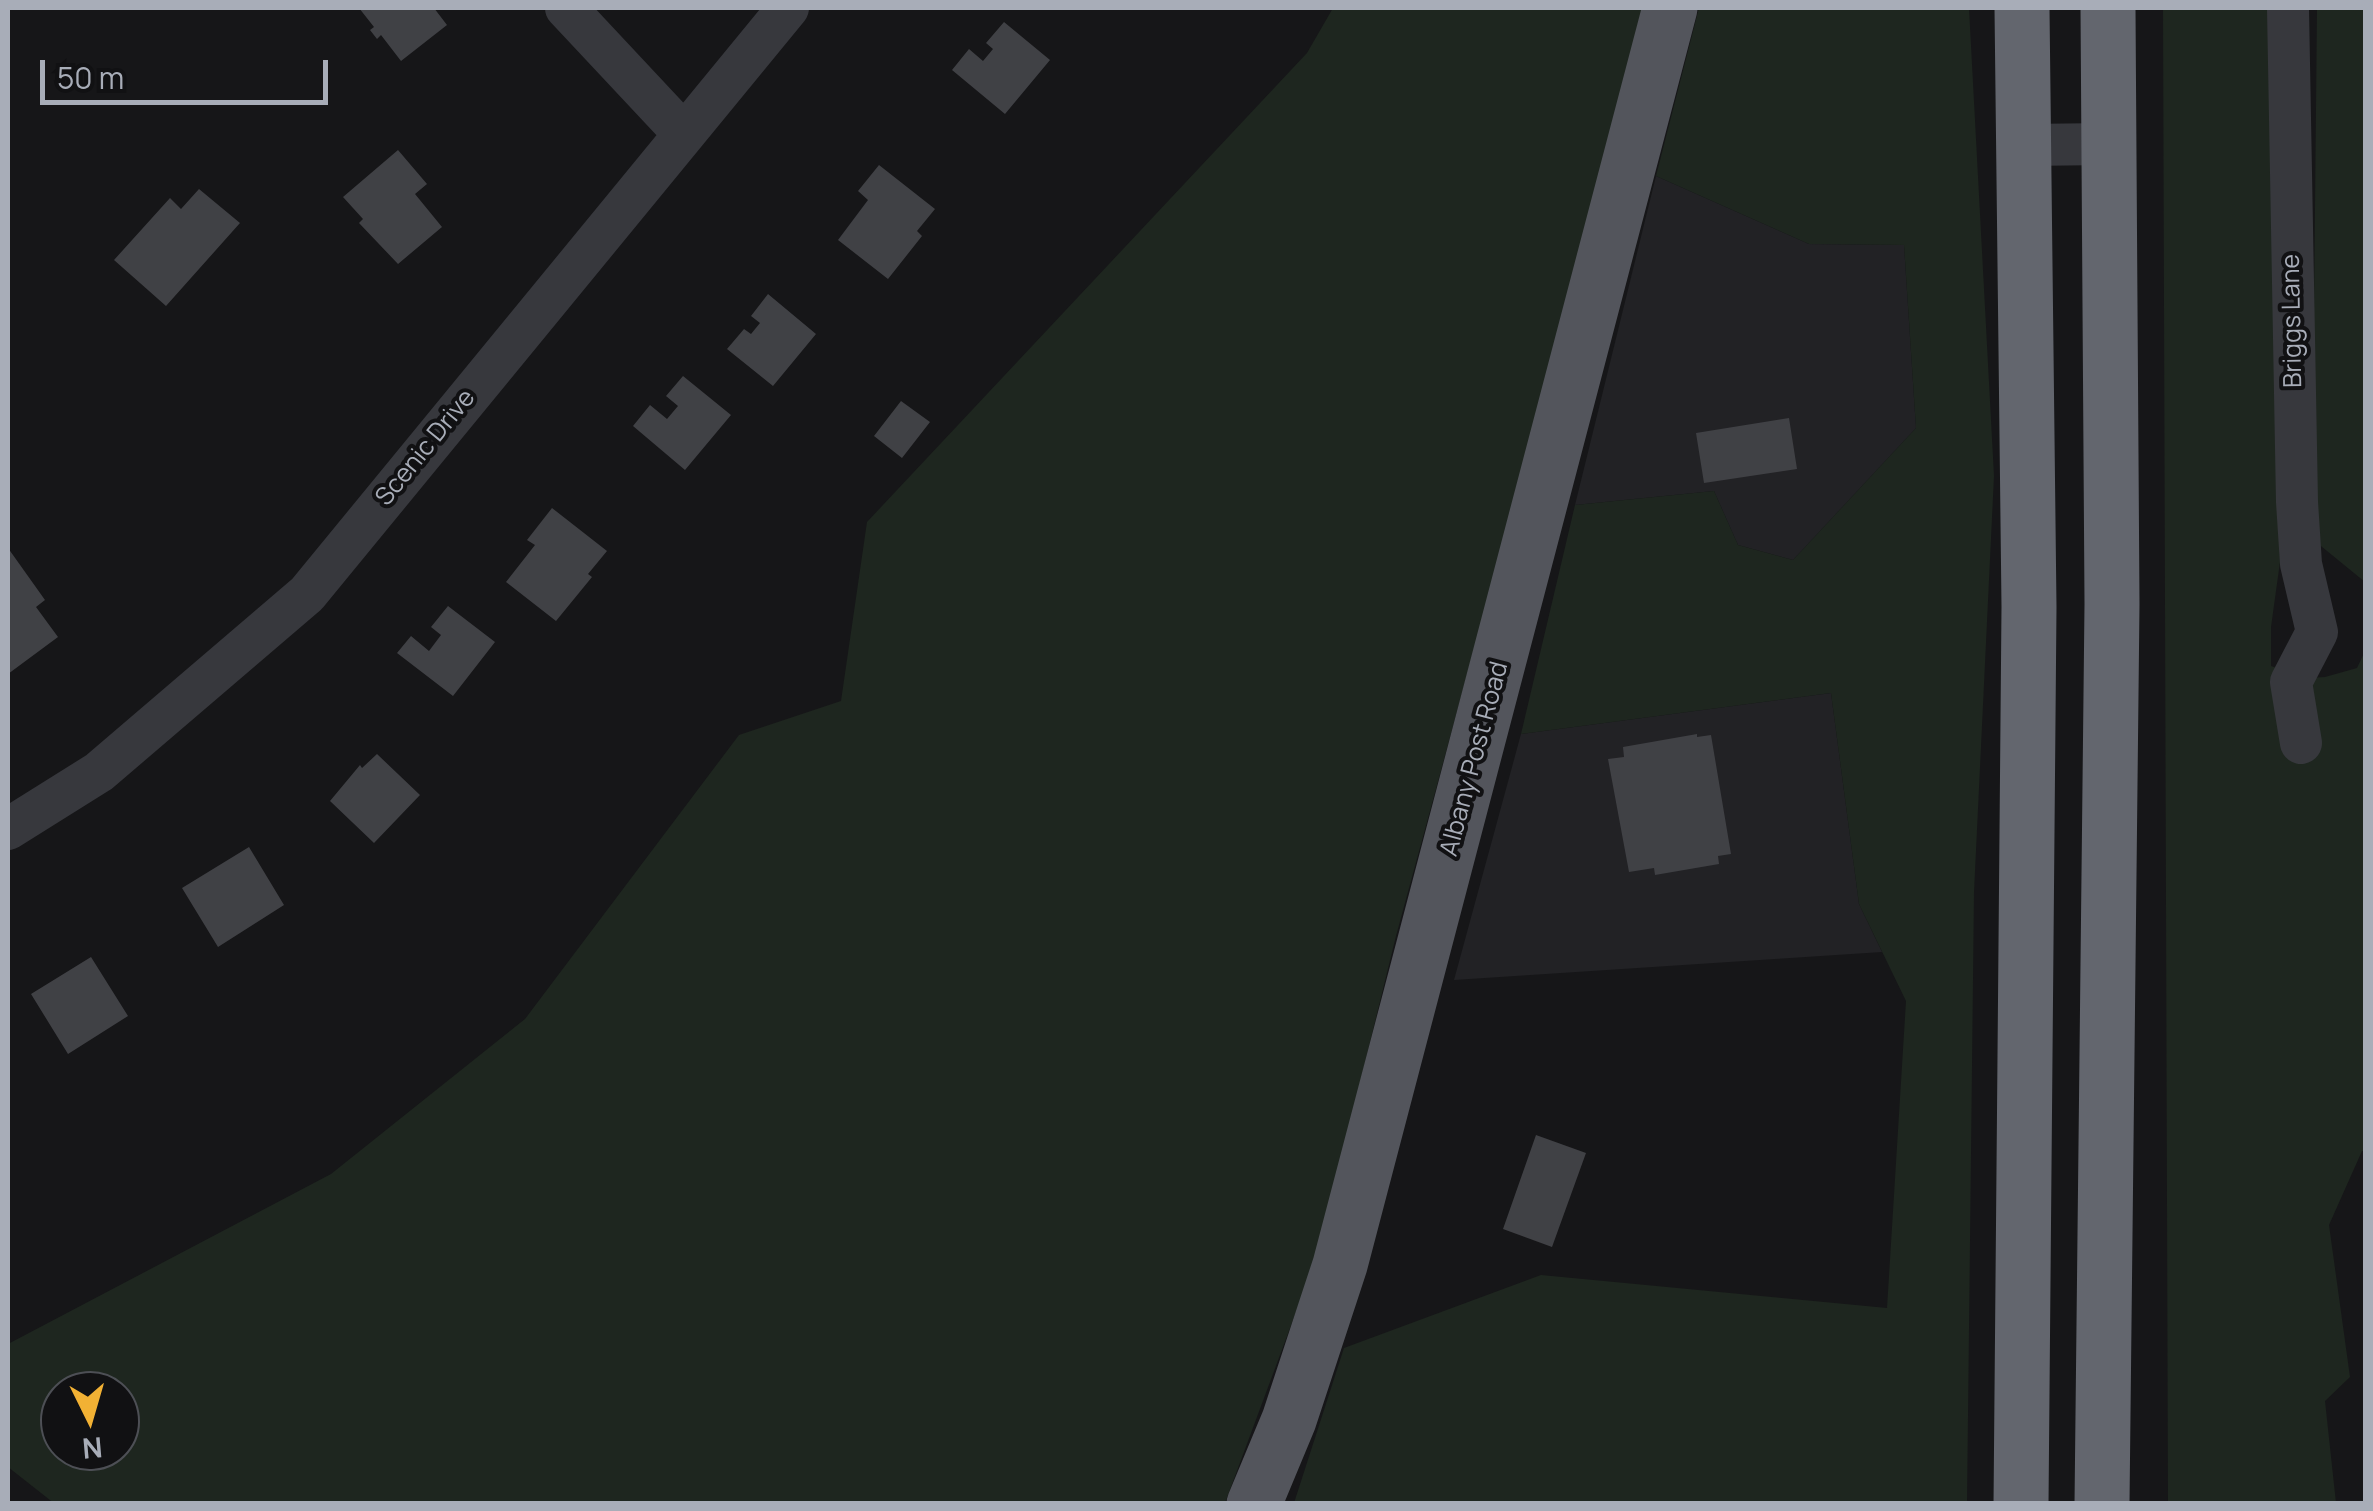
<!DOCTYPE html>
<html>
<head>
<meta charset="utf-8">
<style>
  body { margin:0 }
  #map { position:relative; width:2373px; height:1511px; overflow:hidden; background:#161618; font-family:Manrope,sans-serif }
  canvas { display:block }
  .frame { position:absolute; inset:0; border:10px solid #a8adb8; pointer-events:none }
  .north { position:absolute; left:40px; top:1371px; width:100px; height:100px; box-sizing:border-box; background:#111113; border:2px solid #4d4f55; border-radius:50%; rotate:175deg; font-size:28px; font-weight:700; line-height:40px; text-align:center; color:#a8adb8 }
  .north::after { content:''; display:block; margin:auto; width:35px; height:45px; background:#f2b134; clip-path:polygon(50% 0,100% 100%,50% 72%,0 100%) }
  .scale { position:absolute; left:40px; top:60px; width:288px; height:45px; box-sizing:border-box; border:5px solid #a8adb8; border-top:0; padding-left:12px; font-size:30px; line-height:35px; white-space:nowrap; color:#a8adb8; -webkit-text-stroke:8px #111113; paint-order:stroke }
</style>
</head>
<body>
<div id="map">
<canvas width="2373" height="1511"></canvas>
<div class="frame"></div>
<div class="north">N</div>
<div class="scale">50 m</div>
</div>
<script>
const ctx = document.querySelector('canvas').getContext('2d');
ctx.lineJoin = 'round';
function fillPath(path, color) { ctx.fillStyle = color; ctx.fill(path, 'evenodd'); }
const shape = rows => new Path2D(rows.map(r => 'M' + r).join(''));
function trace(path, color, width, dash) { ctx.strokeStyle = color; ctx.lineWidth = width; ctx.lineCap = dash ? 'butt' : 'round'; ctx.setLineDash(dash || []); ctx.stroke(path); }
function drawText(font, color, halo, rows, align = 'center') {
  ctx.font = font + ' Manrope,sans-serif'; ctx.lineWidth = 8; ctx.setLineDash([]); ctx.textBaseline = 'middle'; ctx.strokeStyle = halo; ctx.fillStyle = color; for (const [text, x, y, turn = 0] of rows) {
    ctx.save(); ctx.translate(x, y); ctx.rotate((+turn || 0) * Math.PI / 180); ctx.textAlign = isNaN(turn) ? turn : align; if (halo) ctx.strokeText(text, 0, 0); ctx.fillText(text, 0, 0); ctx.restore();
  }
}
fillPath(shape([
  [1656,176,1809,244,1904,245,1916,428,1793,560,1738,545,1714,491,1575,505],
  [1831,693,1859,904,1882,952,1454,980,1521,734]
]), '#222225');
fillPath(shape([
  [1333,8,1642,8,1565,314,1396,936,1319,1250,1225,1503,55,1504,8,1467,8,1344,331,1174,525,1019,739,735,841,701,867,522,1307,53],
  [60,1391,120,1391,120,1451,60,1451],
  [1699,8,1969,8,1994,476,1974,892,1967,1503,1294,1503,1344,1348,1541,1275,1887,1308,1906,1001,1859,904,1831,693,1521,734,1575,505,1714,491,1738,545,1793,560,1916,428,1904,245,1809,244,1656,176],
  [2163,8,2274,8,2280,562,2271,627,2271,666,2308,678,2325,677,2357,668,2365,651,2366,1151,2362,1151,2329,1225,2350,1377,2325,1401,2336,1503,2168,1503],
  [2317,8,2365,8,2365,582,2316,542,2312,507]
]), '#1e261f');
fillPath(shape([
  [359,8,434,8,447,25,401,61,381,35,377,39,370,30,374,27],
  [1004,22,1050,60,1005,114,952,70,969,49,983,61,993,49,986,43],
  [398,150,427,184,415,194,442,227,398,264,359,223,363,219,343,197],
  [879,165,935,209,917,231,922,236,888,279,838,240,868,200,858,191],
  [199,189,240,223,166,306,114,260,170,198,181,209],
  [768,294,816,334,773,386,727,349,744,329,751,334,760,323,751,316],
  [683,376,731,415,685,470,633,426,650,405,667,419,678,406,666,396],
  [901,401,930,422,902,458,874,436],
  [1789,418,1797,469,1704,483,1696,433],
  [552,508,607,551,588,574,592,577,556,621,506,582,535,545,527,540],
  [8,548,45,600,36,607,58,637,8,674],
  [448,606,495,642,453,696,397,653,411,636,429,651,441,635,431,627],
  [1697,734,1697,737,1711,735,1731,854,1718,856,1719,864,1655,875,1654,868,1629,872,1608,759,1624,757,1623,747],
  [377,754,420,795,374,843,330,801,360,765,362,768],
  [249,847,284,905,218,947,182,888],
  [91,957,128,1016,68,1054,31,994],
  [1536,1135,1586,1153,1552,1247,1503,1229]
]), '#404145');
trace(shape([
  [566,8,684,134],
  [2288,8,2297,502,2301,564,2317,632,2291,682,2301,743],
  [2024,145,2109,144],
  [8,829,99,772,307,594,788,8]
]), '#37383d', 42);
trace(shape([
  [1254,1504,1289,1420,1340,1265,1670,8]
]), '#53555c', 55);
trace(shape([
  [2021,1504,2029,607,2022,8],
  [2102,1504,2112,604,2108,8]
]), '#63666e', 55);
drawText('25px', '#a8adb8', '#111113', [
  ["Briggs Lane",2293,321,-91],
  ["Scenic Drive",426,448,-51],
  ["Albany Post Road",1475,759,-75]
]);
</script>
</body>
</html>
